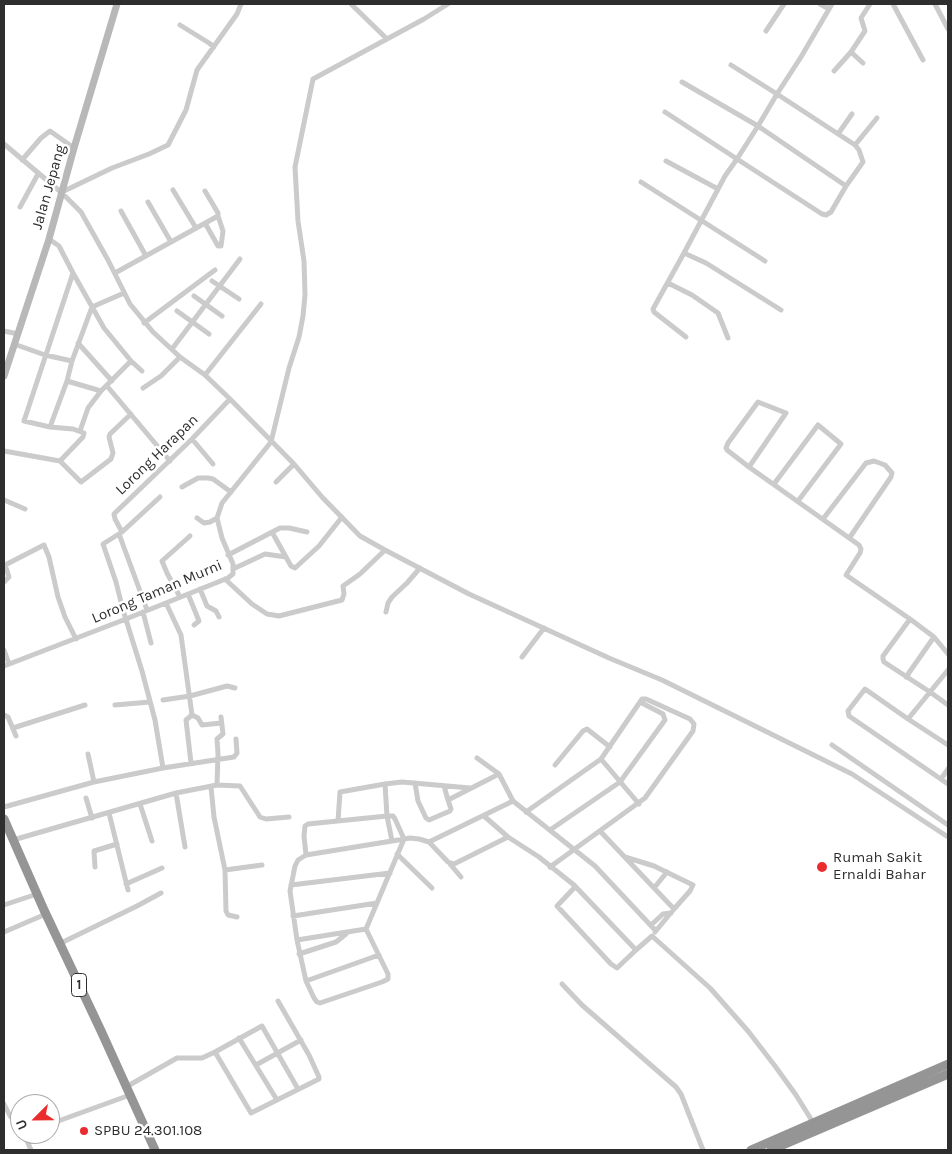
<!DOCTYPE html>
<html>
<head>
<meta charset="utf-8">
<style>
  body { margin:0 }
  #map { position:relative; width:952px; height:1154px; overflow:hidden; background:#fff; font-family:Karla,sans-serif }
  canvas { display:block }
  .frame { position:absolute; inset:0; border:5px solid #2e2e2e; pointer-events:none }
  .north { position:absolute; left:10px; top:1094px; width:50px; height:50px; box-sizing:border-box; background:#fff; border:1px solid #ababab; border-radius:50%; rotate:247deg; font-size:14px; font-weight:700; line-height:20px; text-align:center; color:#2e2e2e }
  .north::after { content:''; display:block; margin:auto; width:18px; height:22px; background:#ea2c2e; clip-path:polygon(50% 0,100% 100%,50% 72%,0 100%) }
</style>
</head>
<body>
<div id="map">
<canvas width="952" height="1154"></canvas>
<div class="frame"></div>
<div class="north">U</div>
</div>
<script>
const ctx = document.querySelector('canvas').getContext('2d');
ctx.lineJoin = 'round';
const shape = rows => new Path2D(rows.map(r => 'M' + r).join(''));
function trace(path, color, width, dash) { ctx.strokeStyle = color; ctx.lineWidth = width; ctx.lineCap = dash ? 'butt' : 'round'; ctx.setLineDash(dash || []); ctx.stroke(path); }
function drawText(font, color, halo, rows, align = 'center') {
  ctx.font = font + ' Karla,sans-serif'; ctx.lineWidth = 5; ctx.setLineDash([]); ctx.textBaseline = 'middle'; ctx.strokeStyle = halo; ctx.fillStyle = color; for (const [text, x, y, turn = 0] of rows) {
    ctx.save(); ctx.translate(x, y); ctx.rotate((+turn || 0) * Math.PI / 180); ctx.textAlign = isNaN(turn) ? turn : align; if (halo) ctx.strokeText(text, 0, 0); ctx.fillText(text, 0, 0); ctx.restore();
  }
}
trace(shape([
  [351,4,387,39],
  [820,4,829,9],
  [893,4,923,60],
  [935,4,948,29],
  [180,25,209,43,214,47],
  [766,31,784,4],
  [851,52,863,63],
  [731,65,777,94,758,126,846,186],
  [834,71,851,52,865,31,861,18,870,4],
  [682,82,758,126,737,159,822,214,826,215,831,212,846,186,863,162,859,150,855,145,777,94,801,57,832,4],
  [665,112,737,159,725,176,684,253,706,263,781,310],
  [838,134,852,114],
  [4,144,62,193,81,212,108,260,130,304,153,332,180,357,205,375,230,399,294,464,322,497,360,536,385,550,469,594,609,658,662,680,852,774,948,837],
  [855,145,877,118],
  [22,160,41,138,50,131,74,148],
  [666,161,718,189],
  [641,182,765,261],
  [173,190,196,228],
  [62,192,112,168,149,154,168,145,186,110,197,70,237,14,241,4],
  [148,202,171,242],
  [20,207,38,174],
  [121,211,146,256],
  [205,223,218,246,221,246,223,231,218,216],
  [49,239,59,246,73,273,24,421,50,427,73,429,84,433,83,437,60,461],
  [684,253,653,309,654,312,686,337],
  [73,273,104,328,131,361,142,371],
  [115,273,218,216,218,213,205,191],
  [212,281,239,299],
  [668,283,692,295,718,313,728,338],
  [194,296,222,316],
  [177,311,209,334],
  [144,323,215,270],
  [4,331,18,334],
  [78,343,112,381],
  [14,344,45,355,72,361,67,381,50,427],
  [172,349,240,259],
  [72,361,92,307,124,293],
  [205,375,261,304],
  [67,381,101,391,131,361],
  [107,386,170,461],
  [143,388,161,376,180,357],
  [80,431,88,408,101,391],
  [192,439,213,464],
  [4,451,60,461,81,482,111,459,113,453,109,437,110,434,131,414],
  [749,467,786,413,758,402,728,443,726,448,727,450,749,467,859,545,861,549,860,553,846,575,910,619],
  [276,482,294,464],
  [774,484,818,425,841,444,798,501],
  [182,487,198,478,208,478,213,479,231,492],
  [160,497,122,532,103,544,116,582,123,610,142,671,155,720,163,768],
  [4,500,25,509],
  [197,518,204,523,210,522,217,518],
  [823,519,866,463,874,461,885,465,892,473,891,477,850,537],
  [122,532,115,519,114,514,116,512,192,439,230,399],
  [272,532,291,566,295,568,319,546,342,517],
  [119,534,147,610],
  [228,555,280,528,289,528,307,532],
  [233,569,265,554,286,557],
  [225,579,252,604,267,614,279,616,342,600,344,594,343,586,360,574,385,550],
  [4,582,9,577,5,565,44,545,49,557,58,597,65,617,76,639],
  [200,589,207,606,216,611,219,617],
  [188,594,199,621,194,625],
  [180,597,167,573,162,561,190,536],
  [166,603,181,635,192,715],
  [143,612,151,643],
  [386,612,388,603,392,597,407,583,420,568],
  [4,650,9,664],
  [948,654,934,637,910,619,883,656,883,659,884,662,930,692,948,670],
  [522,657,544,628],
  [4,666,126,619,228,578,233,574,233,564,222,538,217,518,222,503,271,442,289,368,299,337,303,316,305,295,304,261,298,221,295,167,313,79,424,19,448,4],
  [906,677,934,637],
  [163,700,190,696,227,686,235,688],
  [115,705,150,702],
  [948,705,930,692,908,719,948,745],
  [4,715,8,717,16,736],
  [192,715,198,718,202,725,221,723],
  [908,719,865,689,848,711,849,716,948,784],
  [13,728,85,705],
  [832,745,948,825],
  [88,754,94,782],
  [477,758,499,774],
  [601,759,639,804],
  [191,763,186,720,192,715],
  [555,765,583,731,587,729,610,747],
  [941,779,948,769],
  [415,783,418,801,426,818,429,820,450,811,451,809,448,800,499,774,513,801],
  [217,785,240,786,260,817,266,819,289,817],
  [444,786,448,800],
  [211,787,214,817,225,870,226,911,228,915,237,917],
  [176,793,217,785,218,754,217,739,223,734,221,717],
  [86,798,92,818],
  [140,804,152,841],
  [4,807,94,782,163,768,234,757,237,753,236,739],
  [526,812,601,759,640,702,663,714,665,720,620,782,550,830],
  [109,813,128,890],
  [484,816,508,837,539,857,574,885,636,950,652,936,710,988,748,1031,775,1066,796,1095,814,1124],
  [338,821,340,792,385,784],
  [600,831,674,909,655,932],
  [13,840,176,793,185,847],
  [392,841,387,816,385,784,402,782,470,788],
  [429,842,448,862,454,864,508,837],
  [397,854,432,888],
  [306,855,304,836,305,826,308,824,387,816,393,816,395,819,404,839,366,929,297,940,290,891,295,866,298,860,306,855,392,841,410,838,419,839,429,842,513,801,595,866,656,931],
  [625,857,654,866,693,885,690,891,674,909],
  [450,864,461,877],
  [95,867,94,851,117,844],
  [550,867,645,798,693,731,694,724,690,719,646,699,642,699,640,702],
  [225,870,262,865],
  [126,884,162,868],
  [291,885,390,873],
  [575,887,557,906,611,964,617,968,636,950],
  [654,888,667,872],
  [4,905,37,894],
  [293,916,377,903],
  [651,925,663,914,671,913],
  [4,932,46,914],
  [297,940,306,981,314,998,317,1002,320,1003,382,982,388,979,388,974,366,929],
  [59,944,137,906,161,893],
  [299,954,336,942,346,934],
  [306,981,379,955],
  [562,984,582,1005,676,1087,681,1094,703,1150],
  [239,1038,277,1100],
  [215,1052,251,1113,319,1079,319,1077,309,1055,278,1001],
  [256,1065,301,1040],
  [126,1087,177,1058,202,1058,215,1052,262,1026,298,1089],
  [4,1104,10,1116,20,1126],
  [50,1124,130,1095],
  [24,1134,31,1150]
]), '#cbcbcb', 5);
trace(shape([
  [4,376,49,239,74,148,117,4]
]), '#b8b8b8', 7);
trace(shape([
  [4,819,44,910,102,1033,155,1150],
  [751,1150,948,1064],
  [771,1150,948,1074]
]), '#959595', 9);
for (const [x, y, r, color] of [
  [822,867,6,"#ea2c2e"],
  [84,1131,5,"#ea2c2e"]
]) { const dot = new Path2D(); dot.arc(x, y, r, 0, 2 * Math.PI); ctx.fillStyle = color; ctx.fill(dot); trace(dot, '#fff', 2); }
for (const [x, y, w] of [
  [79,985,15]
]) { const box = new Path2D(); box.roundRect(x - w / 2, y - 11.5, w, 23, 4); ctx.fillStyle = '#fff'; ctx.fill(box); trace(box, '#2e2e2e', 1); }
drawText('bold 14px', '#2e2e2e', null, [
  ["1",79,985]
]);
drawText('15px', '#2e2e2e', '#fff', [
  ["Jalan Jepang",49,187,-74],
  ["Lorong Harapan",157,455,-44],
  ["Lorong Taman Murni",157,592,-23]
]);
drawText('15px', '#2e2e2e', '#fff', [
  ["Rumah Sakit",833,858],
  ["Ernaldi Bahar",833,875],
  ["SPBU 24.301.108",94,1131]
], 'left');
</script>
</body>
</html>
